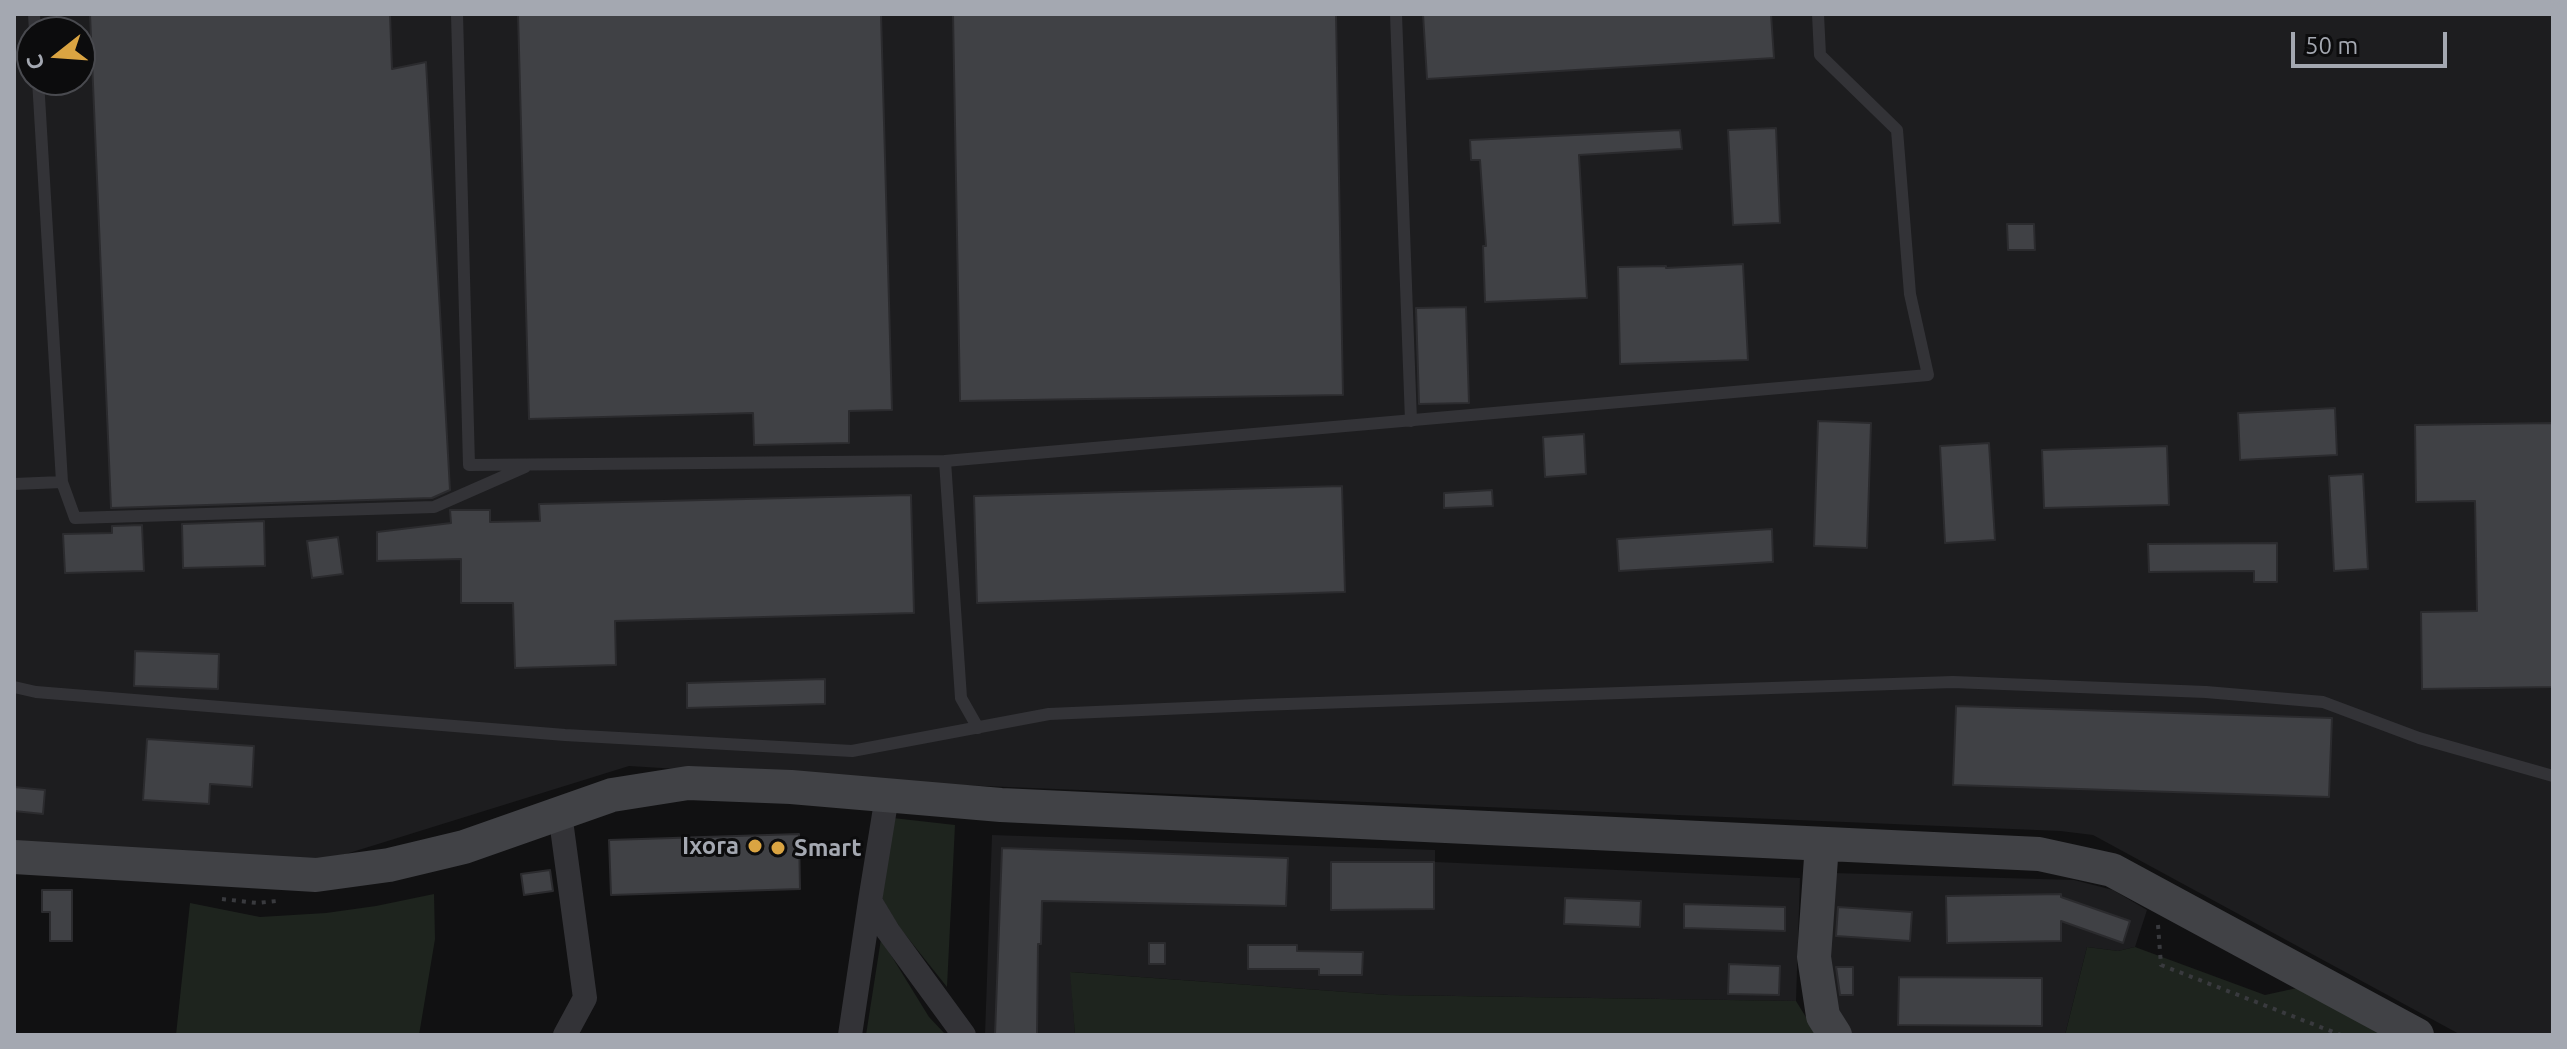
<!DOCTYPE html>
<html>
<head>
<meta charset="utf-8">
<style>
  body { margin:0 }
  #map { position:relative; width:2567px; height:1049px; overflow:hidden; background:#111112; font-family:Ubuntu,sans-serif }
  canvas { display:block }
  .frame { position:absolute; inset:0; border:16px solid #a4a8b1; pointer-events:none }
  .north { position:absolute; left:16px; top:16px; width:80px; height:80px; box-sizing:border-box; background:#0c0c0d; border:2px solid #494a4f; border-radius:50%; rotate:253deg; font-size:22px; font-weight:700; line-height:32px; text-align:center; color:#a4a8b1 }
  .north::after { content:''; display:block; margin:auto; width:28px; height:36px; background:#daa442; clip-path:polygon(50% 0,100% 100%,50% 72%,0 100%) }
  .scale { position:absolute; left:2291px; top:32px; width:156px; height:36px; box-sizing:border-box; border:4px solid #a4a8b1; border-top:0; padding-left:10px; font-size:24px; line-height:28px; white-space:nowrap; color:#a4a8b1; -webkit-text-stroke:6px #0c0c0d; paint-order:stroke }
</style>
</head>
<body>
<div id="map">
<canvas width="2567" height="1049"></canvas>
<div class="frame"></div>
<div class="north">С</div>
<div class="scale">50 m</div>
</div>
<script>
const ctx = document.querySelector('canvas').getContext('2d');
ctx.lineJoin = 'round';
function fillPath(path, color) { ctx.fillStyle = color; ctx.fill(path, 'evenodd'); }
const shape = rows => new Path2D(rows.map(r => 'M' + r).join(''));
function trace(path, color, width, dash) { ctx.strokeStyle = color; ctx.lineWidth = width; ctx.lineCap = dash ? 'butt' : 'round'; ctx.setLineDash(dash || []); ctx.stroke(path); }
function drawText(font, color, halo, rows, align = 'center') {
  ctx.font = font + ' Ubuntu,sans-serif'; ctx.lineWidth = 6; ctx.setLineDash([]); ctx.textBaseline = 'middle'; ctx.strokeStyle = halo; ctx.fillStyle = color; for (const [text, x, y, turn = 0] of rows) {
    ctx.save(); ctx.translate(x, y); ctx.rotate((+turn || 0) * Math.PI / 180); ctx.textAlign = isNaN(turn) ? turn : align; if (halo) ctx.strokeText(text, 0, 0); ctx.fillText(text, 0, 0); ctx.restore();
  }
}
fillPath(shape([
  [14,14,2553,14,2553,1035,2461,1035,2093,835,2060,831,888,782,629,766,317,863,14,846],
  [32,32,80,32,80,80,32,80],
  [992,835,1435,850,1435,862,1800,878,1796,1001,1388,995,1071,972,1075,1035,985,1035],
  [1833,873,2074,880,2113,890,2147,910,2135,947,2118,951,2087,947,2065,1035,1847,1035,1830,1007,1827,955]
]), '#1d1d1f');
fillPath(shape([
  [893,818,955,825,947,987,900,928,882,898],
  [434,894,435,939,419,1035,176,1035,190,903,260,917,326,913,376,906],
  [881,939,929,1017,946,1035,866,1035],
  [2087,947,2118,951,2135,947,2265,995,2297,988,2387,1035,2065,1035],
  [1070,972,1388,995,1796,1001,1817,1035,1075,1035]
]), '#1e241e');
const building = shape([
  [90,14,390,14,392,69,426,62,450,490,432,498,111,508,90,14],
  [518,14,881,14,892,410,849,411,849,443,754,445,753,413,529,419,518,14],
  [953,14,1336,14,1343,395,960,401,953,14],
  [1423,14,1771,14,1774,58,1427,79,1423,14],
  [1776,128,1780,223,1733,225,1728,130,1776,128],
  [1680,130,1682,149,1579,155,1587,298,1485,302,1483,246,1486,246,1480,160,1471,160,1470,140,1680,130],
  [2007,224,2034,224,2035,250,2008,250,2007,224],
  [1743,264,1748,360,1620,364,1618,267,1666,266,1666,268,1743,264],
  [1466,307,1469,403,1419,404,1416,308,1466,307],
  [2335,408,2337,455,2240,460,2238,413,2335,408],
  [1818,421,1871,423,1867,548,1814,546,1818,421],
  [2553,423,2553,687,2422,689,2421,612,2477,611,2475,501,2416,502,2415,425,2553,423],
  [1584,434,1586,474,1545,477,1543,437,1584,434],
  [1989,443,1995,540,1945,543,1940,446,1989,443],
  [2167,446,2169,505,2044,508,2042,450,2167,446],
  [2363,474,2368,569,2334,571,2329,476,2363,474],
  [1342,486,1345,592,977,603,974,496,1342,486],
  [1492,490,1493,506,1444,508,1444,493,1492,490],
  [911,495,914,613,615,621,616,665,515,668,513,603,461,603,461,559,377,561,377,532,451,523,450,510,490,510,490,522,540,521,539,504,911,495],
  [264,521,265,566,183,568,182,524,264,521],
  [142,525,144,571,65,573,63,534,112,533,112,526,142,525],
  [1772,529,1773,562,1619,571,1617,539,1772,529],
  [338,537,343,574,312,578,307,541,338,537],
  [2277,543,2277,582,2254,582,2254,571,2149,572,2148,544,2277,543],
  [135,651,219,654,218,689,134,686,135,651],
  [825,679,825,704,687,708,687,683,825,679],
  [1956,706,2332,718,2329,797,1953,785,1956,706],
  [147,739,254,746,252,787,210,784,209,804,143,800,147,739],
  [14,787,45,790,43,814,14,811,14,787],
  [799,834,800,889,611,895,609,840,799,834],
  [1002,848,1288,858,1286,906,1042,901,1041,944,1038,944,1037,1035,995,1035,1002,848],
  [1331,862,1434,862,1434,909,1331,910,1331,862],
  [550,870,553,891,524,895,521,874,550,870],
  [42,890,72,890,72,941,50,941,50,912,42,912,42,890],
  [2061,894,2061,897,2130,921,2123,943,2061,921,2061,941,1947,943,1946,896,2061,894],
  [1565,898,1641,901,1640,927,1564,924,1565,898],
  [1684,904,1785,907,1785,931,1684,928,1684,904],
  [1838,907,1912,912,1910,941,1836,936,1838,907],
  [1149,943,1165,943,1165,964,1149,964,1149,943],
  [1248,945,1297,945,1297,951,1363,952,1362,975,1319,975,1319,969,1248,969,1248,945],
  [1729,964,1780,966,1779,995,1728,994,1729,964],
  [1836,967,1853,967,1853,995,1840,995,1836,967],
  [1899,977,2042,978,2042,1026,1898,1025,1899,977]
]);
fillPath(building, '#404145');
trace(building, '#2b2b2e', 2);
trace(shape([
  [222,899,257,903,277,901],
  [2158,925,2161,965,2341,1035]
]), '#393a3e', 4, [4, 6]);
trace(shape([
  [34,14,35,32],
  [457,14,469,465,945,461,961,698,978,728],
  [1396,14,1411,421],
  [38,80,62,482],
  [945,461,1928,375,1910,294,1897,130,1820,55,1818,14],
  [14,484,62,482,75,518,434,507,525,467],
  [14,687,36,692,565,735,852,751,1049,714,1257,705,1953,682,2206,692,2323,702,2419,738,2553,776]
]), '#333337', 12);
trace(shape([
  [887,796,870,901,888,931,964,1035],
  [560,813,585,998,565,1035],
  [850,1035,870,901]
]), '#333337', 24);
trace(shape([
  [1822,844,1814,957,1823,1016,1835,1035],
  [14,857,316,875,389,865,464,847,612,795,688,783,791,787,1001,805,2039,854,2112,870,2417,1035]
]), '#414246', 34);
for (const [x, y, r, color] of [
  [755,846,8,"#daa442"],
  [778,848,8,"#daa442"]
]) { const dot = new Path2D(); dot.arc(x, y, r, 0, 2 * Math.PI); ctx.fillStyle = color; ctx.fill(dot); trace(dot, '#0c0c0d', 3); }
drawText('bold 24px', '#a4a8b1', '#0c0c0d', [
  ["Ixora",739,846],
  ["Smart",794,848,"left"]
], 'right');
</script>
</body>
</html>
